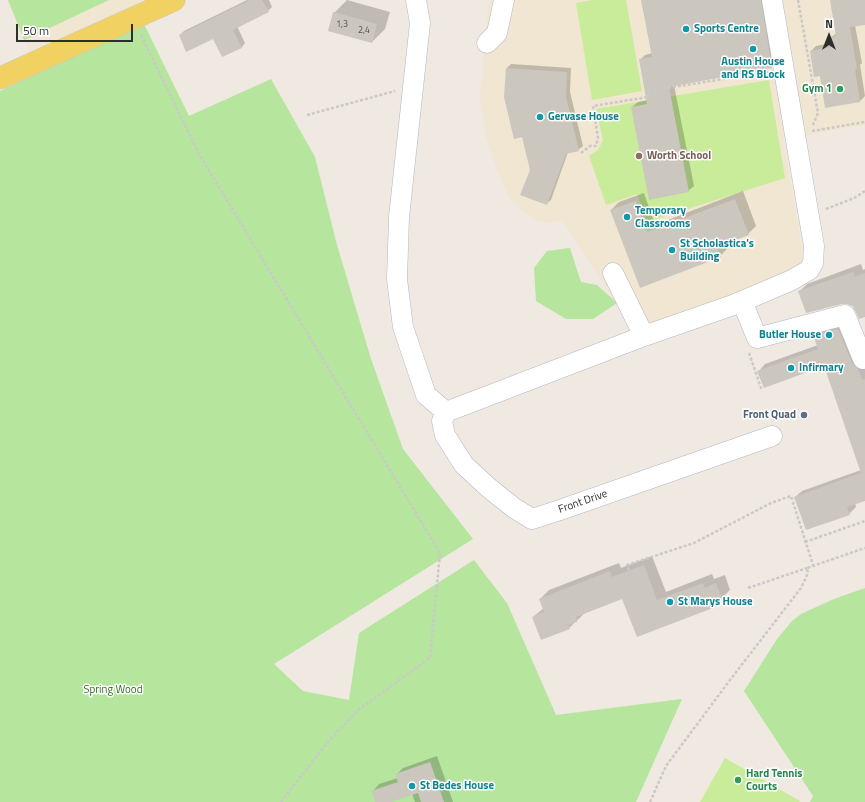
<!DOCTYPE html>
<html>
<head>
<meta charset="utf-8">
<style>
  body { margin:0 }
  #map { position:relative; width:865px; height:802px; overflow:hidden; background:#efe9e1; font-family:"Titillium Web",sans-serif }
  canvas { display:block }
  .north { position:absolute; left:809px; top:16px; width:40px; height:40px; -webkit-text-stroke:3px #fff; paint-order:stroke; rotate:0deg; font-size:11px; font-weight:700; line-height:16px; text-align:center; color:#2e2e2e }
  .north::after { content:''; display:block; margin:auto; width:14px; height:18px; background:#2e2e2e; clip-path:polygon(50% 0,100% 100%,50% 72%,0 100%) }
  .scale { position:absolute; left:16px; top:24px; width:117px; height:18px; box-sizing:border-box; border:2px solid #2e2e2e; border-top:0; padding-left:5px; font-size:12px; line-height:14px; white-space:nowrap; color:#2e2e2e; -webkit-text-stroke:3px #fff; paint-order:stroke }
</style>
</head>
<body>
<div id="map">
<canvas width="865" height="802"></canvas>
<div class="north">N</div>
<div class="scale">50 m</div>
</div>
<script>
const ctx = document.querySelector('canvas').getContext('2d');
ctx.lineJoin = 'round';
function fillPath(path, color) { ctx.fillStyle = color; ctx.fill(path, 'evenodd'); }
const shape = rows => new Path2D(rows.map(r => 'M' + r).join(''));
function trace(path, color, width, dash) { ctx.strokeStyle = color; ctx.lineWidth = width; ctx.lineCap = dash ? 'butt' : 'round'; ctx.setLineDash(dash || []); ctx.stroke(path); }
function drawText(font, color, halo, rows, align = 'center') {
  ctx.font = font + ' "Titillium Web",sans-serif'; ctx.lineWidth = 3; ctx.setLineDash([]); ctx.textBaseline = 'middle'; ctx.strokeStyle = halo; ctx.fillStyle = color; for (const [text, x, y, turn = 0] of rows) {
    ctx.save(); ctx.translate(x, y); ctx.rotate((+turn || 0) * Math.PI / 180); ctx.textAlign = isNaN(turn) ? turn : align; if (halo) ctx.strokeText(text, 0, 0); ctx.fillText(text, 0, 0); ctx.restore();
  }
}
fillPath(shape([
  [8,0,154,0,32,55,24,40],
  [489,0,865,0,865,125,783,139,804,260,803,266,661,327,626,318,562,220,552,223,540,222,525,213,510,199,498,172,485,134,480,97]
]), '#f0e6d1');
fillPath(shape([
  [8,0,109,0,24,40],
  [143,22,189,116,271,79,315,157,337,245,371,359,403,449,473,539,274,664,303,691,349,700,359,633,474,560,507,603,556,715,682,699,636,802,0,802,0,91],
  [570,248,581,282,597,285,617,303,593,319,566,319,536,301,534,268,547,251],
  [865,588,865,802,810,802,813,796,744,691,777,639,792,621,801,614,834,599]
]), '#b6e59e');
fillPath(shape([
  [592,0,626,0,642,91,592,100,576,3],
  [769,80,785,178,647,222,637,194,606,205,589,156,598,150,603,140,596,109],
  [725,758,800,801,799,802,700,802]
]), '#c9ec9a');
fillPath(shape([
  [247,0,269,0,272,7,268,11,237,26,245,43,241,48,213,38,180,35,184,31],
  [347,0,390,12,385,29,372,42,334,13],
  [642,0,766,0,777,62,772,67,674,85,694,186,688,191,632,107,638,102,648,100,640,60,645,55,652,53],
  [831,0,865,0,865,24,855,25,862,63,860,65,865,96,860,101,826,106,820,75,811,51,816,46,831,43,830,38,837,33],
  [511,64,571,68,570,92,583,146,578,150,568,152,551,200,546,204,531,170,507,68],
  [743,191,756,226,748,234,726,243,728,248,720,256,641,287,611,210,619,202,644,193,655,225],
  [861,264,863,270,865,269,865,316,853,306,847,303,799,292,807,284],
  [845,322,865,365,865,500,855,503,856,507,849,514,795,497,802,491,861,470,825,364,759,371,765,364,818,345,814,335,821,329],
  [652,556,666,592,712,574,714,579,725,575,730,590,713,607,623,598,586,612,569,628,533,617,544,608,540,599,549,590,619,563,621,568],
  [437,756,453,802,415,802,412,794,388,802,376,802,373,791,379,784,398,778,396,775,403,768]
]), '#0003');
fillPath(shape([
  [250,0,262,0,269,12,233,30,242,48,222,57,213,39,186,52,179,35],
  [641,0,761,0,772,68,669,87,689,192,649,200,631,107,647,104,639,59,652,57],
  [830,0,865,0,865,25,850,27,857,69,855,69,860,102,825,108,820,76,814,77,810,51,831,47,829,38,836,36],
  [333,12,377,24,372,43,328,31],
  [506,68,567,72,566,97,579,151,566,154,547,205,520,195,530,170,522,137,514,139,504,97],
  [735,199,749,235,717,247,721,257,640,288,610,210,636,201,647,232],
  [853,272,855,277,865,273,865,317,859,319,853,306,847,304,842,304,806,313,798,291],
  [838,329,852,363,858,369,862,380,865,379,865,501,847,507,850,515,806,530,794,497,861,473,824,366,764,388,757,371,818,349,813,335],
  [644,565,657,600,703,583,705,588,716,583,722,599,712,604,713,608,637,637,622,599,576,617,577,622,568,625,570,629,541,640,532,617,544,612,539,599,610,571,612,577],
  [430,762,444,802,421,802,418,793,391,802,375,802,371,791,398,782,395,774]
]), '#cbc7bf');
const minor = shape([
  [416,0,420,23,399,217,397,279,403,327,426,395,446,412],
  [487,43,497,33,504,0],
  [613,273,644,336],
  [742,301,757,338,845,315,863,359,865,358],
  [446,412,644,336,733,305,792,280,809,270,813,263,814,246,772,0],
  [446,412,442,421,445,435,464,465,489,488,514,508,532,519,560,510,772,436]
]);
const major = shape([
  [0,78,174,0]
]);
trace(minor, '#b4b7c1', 21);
trace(major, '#c9c9c9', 23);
trace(shape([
  [798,0,818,113,812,127],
  [141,35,199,154,440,553,430,658,358,710,327,743,281,802],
  [307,115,395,91],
  [812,131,865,122],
  [581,153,590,146,596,146,598,138,593,106,648,97,648,91,768,72],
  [826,209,854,198,865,191],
  [749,353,762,391],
  [805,542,865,521],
  [629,570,627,565,694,543,771,503,791,496,813,565],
  [748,588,807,568],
  [650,802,666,766,730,680,801,588,808,573,807,568,865,548]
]), '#c9c9c9', 2.5, [3, 2]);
trace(minor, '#fff', 20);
trace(major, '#f2d163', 22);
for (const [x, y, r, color] of [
  [686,29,4,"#0f9aa8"],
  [753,49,4,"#0f9aa8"],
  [840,89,4,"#2e9e5b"],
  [540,117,4,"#0f9aa8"],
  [639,156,4,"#8d6e63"],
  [627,217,4,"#0f9aa8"],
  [672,250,4,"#0f9aa8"],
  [829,335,4,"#0f9aa8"],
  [791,368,4,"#0f9aa8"],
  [804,415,4,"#5c6f8a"],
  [670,602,4,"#0f9aa8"],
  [738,780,4,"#2e9e5b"],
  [412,786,4,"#0f9aa8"]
]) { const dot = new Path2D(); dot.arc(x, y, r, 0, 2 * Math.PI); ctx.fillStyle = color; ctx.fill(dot); trace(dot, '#fff', 1.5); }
drawText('9px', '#555452', null, [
  ["1,3",342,25],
  ["2,4",364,31]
]);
drawText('bold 11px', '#0d838f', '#fff', [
  ["Sports Centre",694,29],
  ["Austin House",753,62,"center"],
  ["and RS BLock",753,75,"center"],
  ["Gervase House",548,117],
  ["Temporary",635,211],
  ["Classrooms",635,224],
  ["St Scholastica's",680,244],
  ["Building",680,257],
  ["Butler House",821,335,"right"],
  ["Infirmary",799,368],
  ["St Marys House",678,602],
  ["St Bedes House",420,786]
], 'left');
drawText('bold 11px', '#27864d', '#fff', [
  ["Gym 1",832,89],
  ["Hard Tennis",746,774,"left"],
  ["Courts",746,787,"left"]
], 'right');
drawText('bold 11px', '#785e54', '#fff', [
  ["Worth School",647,156]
], 'left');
drawText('bold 11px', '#4e5e75', '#fff', [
  ["Front Quad",796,415]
], 'right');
drawText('11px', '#2e2e2e', '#fff', [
  ["Front Drive",583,502,-19]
]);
drawText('11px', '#2c6e1b', '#fff', [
  ["Spring Wood",113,690]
]);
</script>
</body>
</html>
